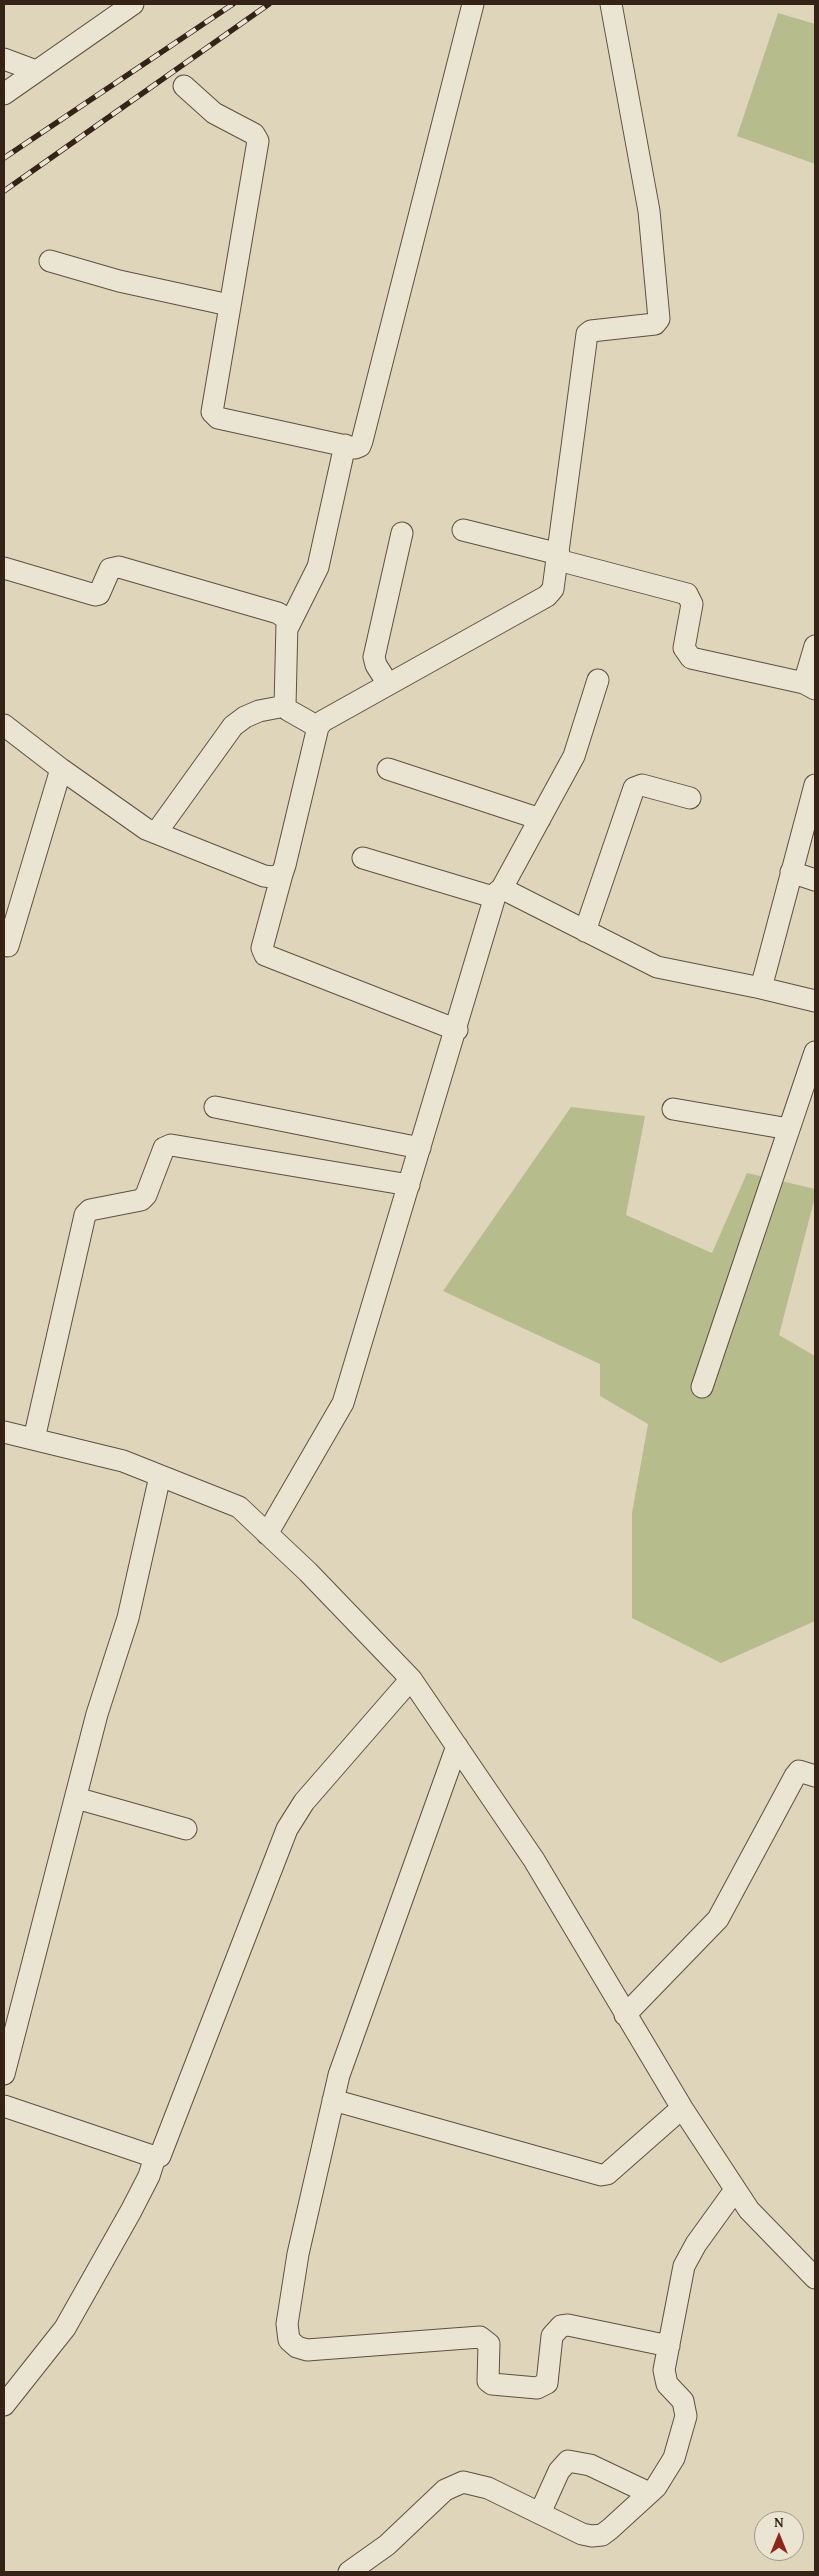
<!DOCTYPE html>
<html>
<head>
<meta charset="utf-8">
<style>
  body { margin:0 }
  #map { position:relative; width:819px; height:2576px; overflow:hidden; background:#dfd5ba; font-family:"Gentium Book Plus",serif }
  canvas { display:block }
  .frame { position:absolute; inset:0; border:5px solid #362318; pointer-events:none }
  .north { position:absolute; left:754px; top:2511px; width:50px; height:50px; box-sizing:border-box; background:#eae4d2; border:1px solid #a29788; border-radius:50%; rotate:0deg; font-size:14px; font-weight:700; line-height:20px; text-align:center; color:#362318 }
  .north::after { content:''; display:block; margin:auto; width:18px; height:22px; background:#8f2418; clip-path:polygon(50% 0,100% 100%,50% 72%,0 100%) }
</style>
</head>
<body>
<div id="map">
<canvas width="819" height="2576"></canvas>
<div class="frame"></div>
<div class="north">N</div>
</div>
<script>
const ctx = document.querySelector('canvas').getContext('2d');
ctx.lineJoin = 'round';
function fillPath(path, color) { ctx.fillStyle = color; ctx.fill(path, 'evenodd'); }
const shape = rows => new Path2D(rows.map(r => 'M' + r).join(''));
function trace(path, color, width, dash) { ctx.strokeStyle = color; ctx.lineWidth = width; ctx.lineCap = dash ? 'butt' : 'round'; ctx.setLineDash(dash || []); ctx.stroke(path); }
fillPath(shape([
  [778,13,815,24,815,164,737,136],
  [571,1107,645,1116,626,1215,712,1253,747,1173,815,1189,815,1197,779,1335,815,1356,815,1621,721,1663,632,1618,632,1513,648,1424,600,1396,600,1364,443,1291]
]), '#b7bc8c');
const minor = shape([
  [4,59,36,71],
  [184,86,214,113,254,134,258,141,212,412,218,418,355,448,360,446,362,441,473,4],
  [4,94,133,4],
  [50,261,119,281,229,305],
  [463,530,559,554],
  [558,560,687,594,692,604,684,648,691,658,804,683],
  [4,568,95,595,99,594,110,569,119,567,278,613,285,618,287,623,285,706,288,710,318,727],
  [287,629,318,567,345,445],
  [388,684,376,665,374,657,402,533],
  [815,689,804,683,815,646],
  [4,725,61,769,146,829,264,876,273,877,282,874,285,865,318,727,323,721,547,596,553,589,587,334,591,331,655,324,659,319,649,211,611,4],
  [388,769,540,819],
  [156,833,233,726,245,717,259,711,285,706],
  [363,858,493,897],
  [791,872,815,880],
  [282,874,262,948,265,955,457,1030],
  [502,888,574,756,598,680],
  [585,931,634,788,642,785,690,798],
  [8,946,61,769],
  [761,988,815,1001],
  [215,1107,420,1148],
  [673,1109,789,1129],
  [702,1387,815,1052],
  [4,1432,123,1461,239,1507,308,1572,411,1679,534,1860,682,2108,749,2210,815,2278],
  [34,1439,85,1215,90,1210,141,1200,146,1195,164,1148,171,1145,409,1185],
  [267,1534,343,1403,496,893,502,888,507,891,657,967,761,988,815,785],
  [457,1746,339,2075,298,2254,287,2324,289,2340,297,2347,307,2350,480,2337,489,2344,488,2381,492,2384,537,2388,547,2383,552,2336,561,2326,568,2325,669,2346],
  [76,1798,186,1829],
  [625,2015,718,1919,795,1776,799,1771,815,1776],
  [4,2074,97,1714,128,1618,160,1476],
  [333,2100,601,2175,607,2174,682,2108],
  [4,2106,155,2157,160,2156,287,1829,304,1802,411,1679],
  [4,2405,65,2328,131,2211,149,2176,155,2157],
  [540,2513,559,2471,568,2461,590,2465,649,2493],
  [349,2572,387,2545,445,2490,463,2482,488,2488,582,2534,592,2536,602,2535,610,2529,656,2487,674,2458,686,2416,683,2401,667,2384,664,2370,684,2266,696,2244,735,2190]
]);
trace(minor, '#605040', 23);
trace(minor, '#eae4d2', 21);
const rail = shape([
  [4,158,233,4],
  [4,191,269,4]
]);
trace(rail, '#362318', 5.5);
trace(rail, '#eae4d2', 4, [11]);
</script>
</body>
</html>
